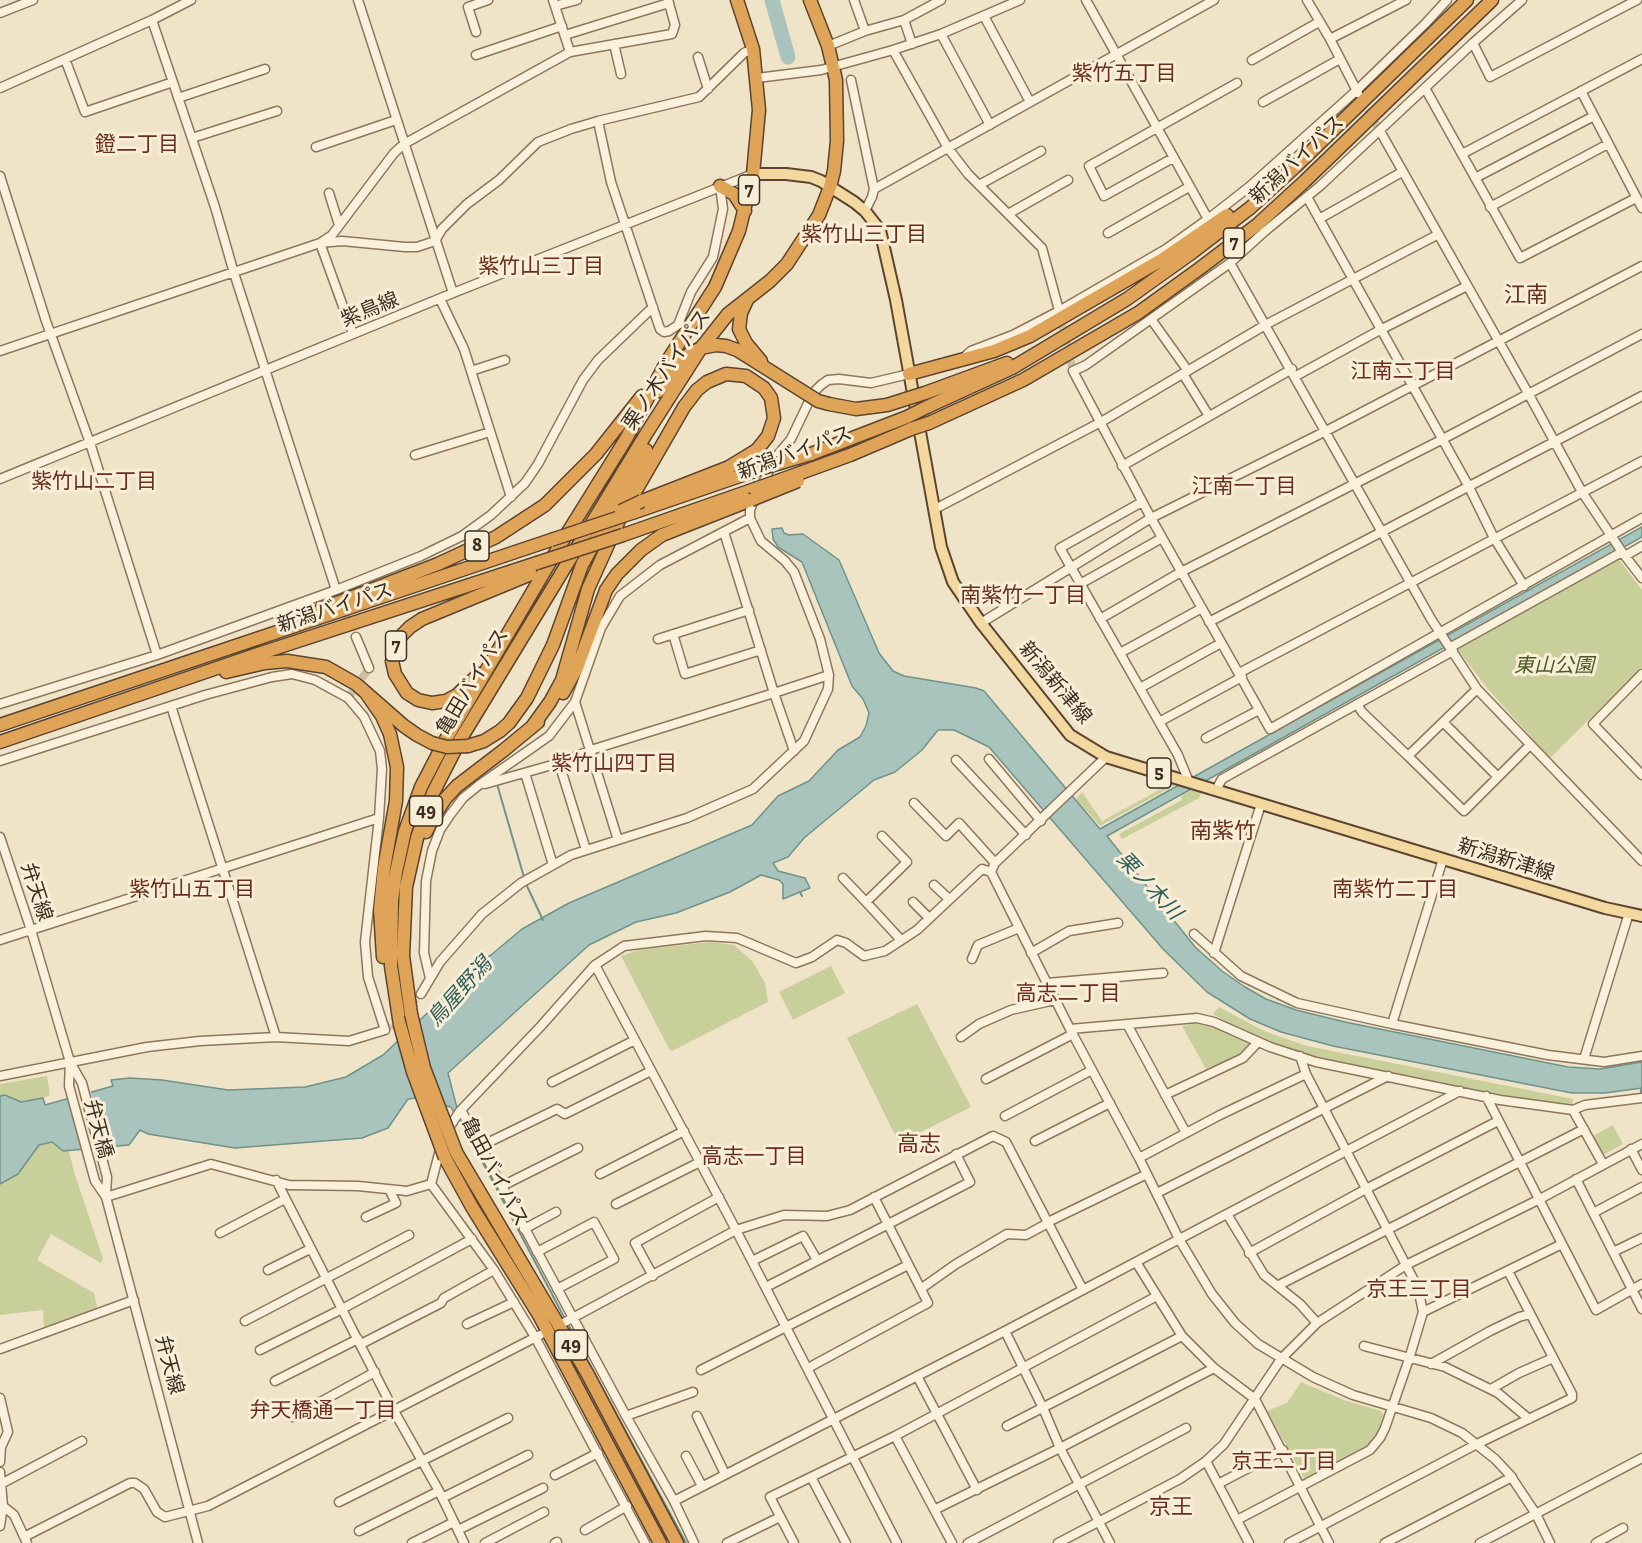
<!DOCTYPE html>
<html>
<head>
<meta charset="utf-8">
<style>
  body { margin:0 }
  canvas { display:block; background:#f0e4c8 }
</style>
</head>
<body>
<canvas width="1642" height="1543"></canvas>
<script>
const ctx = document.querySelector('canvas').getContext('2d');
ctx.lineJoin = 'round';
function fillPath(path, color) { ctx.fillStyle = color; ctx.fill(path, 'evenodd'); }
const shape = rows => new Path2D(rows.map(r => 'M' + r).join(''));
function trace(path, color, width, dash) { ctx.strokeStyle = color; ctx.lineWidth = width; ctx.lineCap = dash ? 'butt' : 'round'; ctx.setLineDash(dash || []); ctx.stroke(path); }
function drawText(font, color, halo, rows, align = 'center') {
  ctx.font = font + ' "Zilla Slab","Noto Sans JP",serif'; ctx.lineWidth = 6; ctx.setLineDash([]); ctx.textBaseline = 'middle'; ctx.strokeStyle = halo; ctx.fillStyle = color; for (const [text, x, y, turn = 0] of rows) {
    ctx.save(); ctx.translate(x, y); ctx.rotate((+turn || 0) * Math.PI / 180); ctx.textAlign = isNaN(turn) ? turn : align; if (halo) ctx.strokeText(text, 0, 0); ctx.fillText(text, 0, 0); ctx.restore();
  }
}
fillPath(shape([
  [1617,557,1642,590,1642,667,1550,758,1487,688,1456,647],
  [1172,783,1177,784,1100,826,1076,799,1082,792,1102,821],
  [1192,790,1201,793,1199,798,1122,839,1119,834,1182,800,1181,796],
  [710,942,734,945,753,962,765,983,768,1002,672,1051,669,1049,621,956,639,950],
  [831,966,845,993,793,1020,779,992],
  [917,1004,971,1107,899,1143,847,1038],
  [1219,1007,1264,1031,1307,1046,1573,1099,1572,1106,1512,1097,1332,1060,1275,1046,1248,1034,1213,1014],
  [1198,1023,1215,1026,1249,1043,1248,1049,1207,1071,1182,1026],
  [47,1076,50,1095,43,1098,21,1102,5,1095,0,1096,0,1084],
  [1613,1125,1623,1144,1603,1155,1593,1136],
  [52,1142,63,1151,69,1151,75,1175,103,1258,101,1263,51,1234,37,1260,94,1293,98,1310,44,1329,43,1310,0,1315,0,1184,18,1174,39,1145],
  [1301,1382,1344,1400,1381,1411,1384,1415,1380,1428,1368,1446,1305,1480,1267,1411,1287,1403]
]), '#c9cf9b');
const water = shape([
  [1642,527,1642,537,1107,836,1195,947,1222,971,1245,987,1266,999,1296,1010,1345,1022,1568,1067,1600,1069,1642,1062,1642,1088,1605,1093,1572,1093,1333,1046,1281,1032,1250,1019,1207,992,1163,949,989,747,954,730,938,730,922,750,895,772,874,780,804,838,788,857,773,863,778,871,805,878,810,888,783,899,783,884,779,880,761,875,730,892,676,913,636,922,589,945,448,1073,457,1108,454,1113,451,1107,416,1098,408,1099,388,1128,362,1138,235,1148,148,1134,140,1130,129,1145,63,1151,52,1142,39,1145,18,1174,0,1184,0,1096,5,1095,21,1102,43,1098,45,1105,113,1086,111,1080,130,1078,162,1080,228,1090,305,1087,346,1077,383,1055,441,1000,466,970,491,955,522,929,569,903,752,825,778,796,809,781,838,750,860,737,866,726,869,713,863,699,852,686,802,562,778,547,773,539,772,529,782,528,784,533,789,535,803,534,839,560,879,653,893,671,904,676,976,688,984,691,1100,829,1642,527]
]);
fillPath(water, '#a9c4bc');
trace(water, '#6f938a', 1.5);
fillPath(shape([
  [90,1089,105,1150,82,1153,67,1095]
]), '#f0e4c8');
trace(shape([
  [497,784,526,884,543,920],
  [800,892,802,896],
  [1641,1089,1641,1093],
  [459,1117,565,1319],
  [568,1324,686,1543]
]), '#6f938a', 2);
trace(shape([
  [772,0,788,57]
]), '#a9c4bc', 15);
trace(shape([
  [1361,99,1380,131],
  [1060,314,1073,371],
  [336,590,356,637],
  [348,698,369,668],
  [385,1030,421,994]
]), '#ccc0a6', 8, [8, 4]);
const minor = shape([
  [358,0,453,293],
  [553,0,570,52],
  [1086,0,1208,219],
  [1307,0,1330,39,1358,93],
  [1522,0,1473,43,1320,186,1264,232,1230,263,1086,365,1073,371,1151,518,1270,729,1642,518],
  [555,6,577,0],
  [0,13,33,0],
  [984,16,1030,102],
  [152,20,215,207,234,273,336,590],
  [904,20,912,44],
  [865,31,904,20,941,0],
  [476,32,468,7,488,0],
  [941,34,990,125],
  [565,35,669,3],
  [1330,39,1406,0],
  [1473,43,1490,77,1637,0],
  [614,44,621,74],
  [828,46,865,31,854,0],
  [893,50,948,148,968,174,1042,248,1060,314],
  [476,55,562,26],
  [698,57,708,89],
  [65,59,85,112,173,82],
  [1252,60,1319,22],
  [757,78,821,70,893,50,941,34,1020,0],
  [851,80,874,189,872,197,865,211],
  [0,88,152,20,191,0],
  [1425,88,1520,258,1636,198],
  [1581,91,1642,208],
  [178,98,265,69],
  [1263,102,1340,59],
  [598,121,611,182,660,329,664,332,669,331,678,325,691,292,713,257,723,209,720,186],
  [1380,131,1528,393,1582,492,1622,552,1642,578],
  [192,138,277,111],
  [316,147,396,120],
  [1462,154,1642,59],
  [1173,158,1104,196,1089,166,1237,83],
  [0,176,46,321,90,443,157,655],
  [1475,178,1594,116],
  [979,185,1041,151],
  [874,189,1214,0],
  [329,193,339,225],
  [1307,197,1468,485,1494,538,1524,586],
  [1490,207,1608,144],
  [1008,214,1068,180],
  [1319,219,1402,172],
  [1108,233,1189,187],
  [1230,263,1431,619,1477,689,1642,861],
  [440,299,464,349,511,497],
  [1151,319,1188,371],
  [353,334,320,243,342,241,405,247,417,247,435,241,442,229,467,204,499,180,538,142,571,129,598,121,699,97,744,53,753,49],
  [0,351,320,243,332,235,394,153,404,144,570,52,672,34,675,25,668,0],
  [962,359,971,351,1013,335,1059,311,1166,249,1208,219,1249,187,1356,91,1425,24,1447,0],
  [471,371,505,360],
  [1183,374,1209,416],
  [1296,376,1380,330,1467,286],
  [415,455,490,432],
  [1122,466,1292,369],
  [0,479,453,293,753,174],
  [761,487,775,458,791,439,813,393,821,385,828,380,839,379,871,383,909,374],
  [1142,502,1060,548,1178,755,1189,782],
  [935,509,1101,422,1267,324,1437,235],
  [1625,556,1642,546],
  [1080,584,1162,538],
  [1100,619,1181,572,1441,440,1642,334],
  [1209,622,1642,396],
  [981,623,1151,518,1326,431,1642,266],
  [673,634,685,674,761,650],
  [356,637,369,668],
  [658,639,749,610],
  [1451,647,1622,552],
  [1120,653,1202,608],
  [1239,673,1642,461],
  [1642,674,1593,724,1642,775],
  [1140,688,1221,643],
  [1477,689,1408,756,1464,811,1530,745],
  [575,702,618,840],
  [0,704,157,655,336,590,421,556,462,536,491,515,525,483,538,464,583,380,598,360,653,307],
  [1357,704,1362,712,1408,756],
  [171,706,276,1037],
  [1159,722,1242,677],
  [1443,722,1498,777],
  [1206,738,1259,710],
  [794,751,774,693,829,675],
  [1106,757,995,863,991,872,1070,1029,1139,1158,1179,1239,1212,1294,1235,1323,1258,1344,1313,1377,1353,1395,1431,1418,1462,1433,1495,1459,1510,1475,1536,1514,1550,1543],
  [989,759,1041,821],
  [956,760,1026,835],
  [0,761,205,695,272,677,292,674,315,680,348,698,364,717,380,751,382,769,379,818,365,942,368,977,385,1030,349,1041,276,1037,200,1041,147,1047,0,1076],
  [559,763,586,850],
  [525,773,553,865],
  [485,784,559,763,591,750,774,693,724,532],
  [1216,790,1222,779,1453,651],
  [914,803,946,836,959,823,995,863],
  [882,836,907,862,866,902,901,940],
  [0,837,31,930,70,1062,82,1083,107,1177,106,1196],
  [1443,859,1392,1024,1548,1055,1604,1062,1642,1056],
  [843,878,866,902],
  [934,885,949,899],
  [913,902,929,918],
  [1194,934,1241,976,1297,1003,1392,1024],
  [0,940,379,818],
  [1031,953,1069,931,1118,923],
  [1214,953,1261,804],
  [972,959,978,945,1019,928],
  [595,965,736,1230,897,1543],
  [430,978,424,953,426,881,432,851,440,830,450,815,463,798,479,785,549,736,575,702,601,628,620,596,660,565,750,518],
  [1047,983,1163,973],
  [421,994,440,962,482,914,521,883,571,855,687,818,753,789,804,741,828,689,829,675,820,639,794,572,785,561,761,541,750,518,750,510,755,498],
  [1127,1024,1186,1133],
  [1070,1029,1197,1018,1214,1022,1270,1047,1316,1062,1500,1100,1573,1110,1603,1164],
  [961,1037,979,1024,1011,1010,1055,1000],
  [1584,1059,1629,913],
  [70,1062,69,1086,95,1181,106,1197,198,1543],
  [986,1079,1073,1034],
  [552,1082,635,1040],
  [1165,1095,1243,1058,1258,1042],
  [1486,1096,1596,1310,1642,1284],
  [461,1110,626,1416,674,1501,694,1543],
  [1573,1110,1585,1105,1642,1098],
  [1005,1116,1092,1070],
  [447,1131,460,1111,541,1026,595,965,624,946,706,936,737,938,796,963,812,957,837,940,846,943,864,956,885,951,917,930,982,869,991,872],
  [1035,1141,1110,1103],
  [481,1146,557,1109,565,1114,651,1071],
  [1631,1149,1642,1170],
  [1139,1158,1220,1115,1306,1074],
  [600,1174,684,1131],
  [1576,1179,1642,1309],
  [276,1180,394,1411,439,1491,464,1543],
  [431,1184,441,1146],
  [431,1184,494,1270,535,1337,645,1543],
  [502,1186,578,1148],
  [1157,1193,1388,1076],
  [106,1197,211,1164,289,1185,358,1186,407,1191,431,1184],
  [616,1204,700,1162],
  [1593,1213,1642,1187],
  [1227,1214,1264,1275,1300,1304,1317,1323],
  [366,1217,396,1203,390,1191],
  [1048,1222,1147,1174],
  [524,1229,556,1212],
  [220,1233,285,1199],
  [537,1252,594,1222,614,1259,557,1289],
  [1613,1252,1642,1238],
  [1249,1253,1366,1189,1498,1121],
  [752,1261,803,1236,817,1260],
  [1136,1262,1182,1336,1214,1368,1255,1399,1329,1543],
  [268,1270,310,1249],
  [653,1276,635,1243,719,1197],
  [1279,1285,1584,1129],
  [766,1287,970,1182,956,1154],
  [922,1288,956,1264,1007,1234,1026,1235,1048,1223],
  [1423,1312,1562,1244],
  [245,1321,409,1235],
  [565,1322,736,1230,784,1215,827,1216,850,1210,993,1136,1006,1142,1083,1290],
  [467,1324,514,1302],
  [1005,1331,1043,1408,1060,1448,1110,1543],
  [361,1344,441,1303,444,1298,494,1270],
  [1364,1346,1445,1367,1498,1393,1529,1419],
  [0,1349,134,1300],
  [260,1350,342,1309,472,1239],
  [1431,1364,1490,1331,1519,1317,1530,1314],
  [808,1368,928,1303,874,1197],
  [701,1370,908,1265],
  [917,1376,977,1490],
  [275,1381,358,1339],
  [1491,1389,1519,1373,1553,1358],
  [0,1398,8,1432,1,1447,0,1462],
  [626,1416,693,1392],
  [697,1416,725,1474],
  [293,1417,375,1372],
  [1007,1426,1182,1336],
  [895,1436,952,1543],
  [686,1456,702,1486],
  [1206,1461,1249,1543],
  [0,1472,3,1506,0,1526],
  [555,1475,598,1453],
  [811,1477,846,1543],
  [1,1484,82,1441],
  [1218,1484,1283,1450],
  [442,1498,528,1455],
  [674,1501,1005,1331,1460,1091],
  [339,1502,508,1418],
  [3,1506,14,1515,27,1543],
  [936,1509,1060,1448,1214,1368],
  [1237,1520,1370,1450,1380,1438,1385,1428,1409,1359,1423,1312,1418,1288,1306,1074,1300,1056],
  [458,1530,543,1488],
  [585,1530,627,1506],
  [359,1531,439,1491],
  [24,1537,130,1483,135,1483,144,1489,157,1512,165,1517,208,1506,540,1335],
  [412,1543,454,1522],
  [485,1543,544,1512],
  [555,1543,557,1542],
  [727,1543,780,1517],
  [794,1543,770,1497,895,1436,1157,1296],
  [968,1543,1186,1428],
  [1058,1543,1180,1479,1206,1461,1224,1444,1281,1359,1317,1323,1406,1265,1540,1199,1642,1144],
  [1289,1543,1477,1444,1572,1398,1572,1394,1508,1271],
  [1385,1543,1512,1477],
  [1480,1543,1642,1458],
  [1596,1543,1623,1528]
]);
const major = shape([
  [753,174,786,174,811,177,821,181,854,202,865,211,880,230,896,300,941,547,953,582,981,623,1070,735,1106,757,1605,908,1642,916]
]);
const highway = shape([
  [720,186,734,194,745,211],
  [747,300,741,313,739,329,746,343,761,361],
  [909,374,994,351,1030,336,1163,259,1227,215],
  [659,391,677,364,689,354,701,348,716,345,726,346,737,350,807,394],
  [925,393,1007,363],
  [829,404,856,409,887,405,906,399],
  [927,407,1012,368,1127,299,1190,254,1250,208,1295,167,1467,0],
  [929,423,1023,380,1138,313,1199,269,1257,225,1305,181,1492,0],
  [811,454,907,417],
  [803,472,850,455,911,429],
  [635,512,763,468],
  [623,535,755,489],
  [321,609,438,564,496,537,545,505,596,454,642,396],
  [226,672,265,663,287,661,326,667,356,684,404,726,417,735,432,743],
  [479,674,457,695,446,701,432,703,418,700,407,693,395,674,392,661,395,649,400,637,410,627,422,619,531,574],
  [366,693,382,716,390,734,397,767,396,801,384,868,380,909,383,957],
  [563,693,577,668,606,590,617,574,641,550,662,535,751,500],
  [0,725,551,540],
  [532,727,550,702,562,680,588,589,620,518,684,407,697,390,707,382,726,374,746,376,764,388,771,398,774,418,768,436,757,450,729,467,642,501],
  [0,742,258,654,537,563],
  [468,746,484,741,500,731,509,723,527,698,553,645,582,565,646,450],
  [426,832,434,816,445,799,457,786,504,750,538,722],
  [411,1014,403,956,406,887,417,838,433,793,460,740,646,434,701,348,728,314,770,281,787,264,819,215,830,187,834,171,837,141,836,80,828,46,810,0],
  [400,1025,391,966,392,900,396,872,405,831,421,787,446,739,560,545,626,439,666,363,715,287,739,231,753,174,759,110,753,49,737,0],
  [456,1152,587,1373,677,1543],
  [445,1158,472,1207,539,1315,660,1543]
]);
trace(minor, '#8d765c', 11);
trace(major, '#5b4430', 14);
trace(highway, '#5b4430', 15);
trace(minor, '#faf1dc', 8);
trace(major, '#f3d9a0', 10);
trace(highway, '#e0a458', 12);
const highwayBridge = shape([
  [807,394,818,401,829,404],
  [906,399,925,393],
  [907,417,927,407],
  [911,429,929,423],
  [763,468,811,454],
  [755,489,803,472],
  [751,500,798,481],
  [621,511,642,501],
  [551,540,635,512],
  [537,563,623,535],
  [432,743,447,747,468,746],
  [411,1014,424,1068,456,1152],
  [400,1025,413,1072,445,1158]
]);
trace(highwayBridge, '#5b4430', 15, []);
trace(highwayBridge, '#e0a458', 12);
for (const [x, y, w] of [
  [749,190,21],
  [1234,243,21],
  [477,546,24],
  [396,646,21],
  [1159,773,24],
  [426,811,33],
  [571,1345,33]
]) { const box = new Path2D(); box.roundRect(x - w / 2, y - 15, w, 30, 4.5); ctx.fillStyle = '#f7eed8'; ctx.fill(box); trace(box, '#3d2e20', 1.5); }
drawText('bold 18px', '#3d2e20', null, [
  ["7",749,190],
  ["7",1234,243],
  ["8",477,546],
  ["7",396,646],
  ["5",1159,773],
  ["49",426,811],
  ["49",571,1345]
]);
drawText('20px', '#3d2e20', '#f7eed8', [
  ["新潟バイパス",1297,160,-43],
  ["紫鳥線",370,310,-22],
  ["栗ノ木バイパス",667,370,-56],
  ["新潟バイパス",795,453,-20],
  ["新潟バイパス",335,608,-18],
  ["亀田バイパス",473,682,-59],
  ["新潟新津線",1055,683,50],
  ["新潟新津線",1506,860,17],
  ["弁天線",36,892,72],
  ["弁天橋",98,1129,75],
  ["亀田バイパス",494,1172,62],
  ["弁天線",169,1365,75]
]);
drawText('italic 20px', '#4d5a26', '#f7eed8', [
  ["東山公園",1554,666]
]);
drawText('21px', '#6b2e1e', '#f7eed8', [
  ["紫竹五丁目",1124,74],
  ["鐙二丁目",137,145],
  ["紫竹山三丁目",864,235],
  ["紫竹山三丁目",541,267],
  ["江南二丁目",1403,372],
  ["紫竹山二丁目",94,482],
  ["江南一丁目",1244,487],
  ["南紫竹一丁目",1023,596],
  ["紫竹山四丁目",614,764],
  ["紫竹山五丁目",192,890],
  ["南紫竹二丁目",1395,890],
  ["高志二丁目",1068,994],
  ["高志一丁目",754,1157],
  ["京王三丁目",1419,1290],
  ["弁天橋通一丁目",323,1411],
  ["京王二丁目",1284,1462]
]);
drawText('italic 21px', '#2f5d5a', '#f7eed8', [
  ["栗ノ木川",1149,886,47],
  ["鳥屋野潟",460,992,-48]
]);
drawText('22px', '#6b2e1e', '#f7eed8', [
  ["江南",1526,296],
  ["南紫竹",1223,832],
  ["高志",919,1145],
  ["京王",1171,1508]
]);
</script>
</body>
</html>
